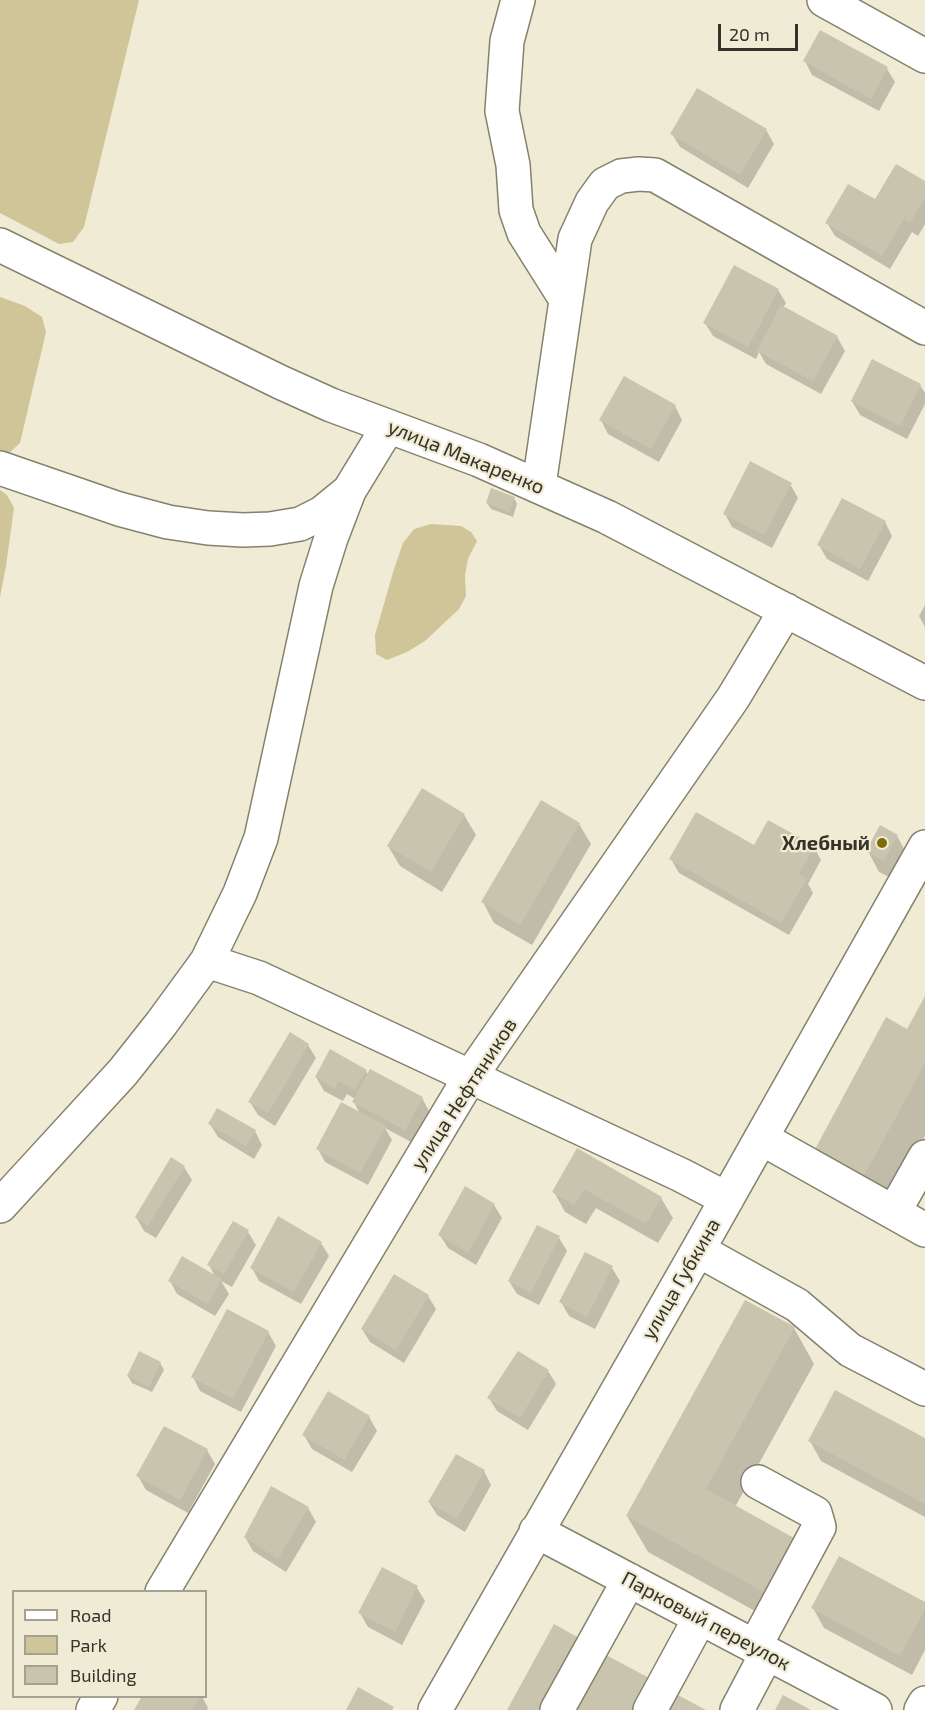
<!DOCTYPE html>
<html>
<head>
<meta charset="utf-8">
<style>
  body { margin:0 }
  #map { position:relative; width:925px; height:1710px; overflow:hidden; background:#f0ebd4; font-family:"Exo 2",sans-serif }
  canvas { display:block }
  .legend { position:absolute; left:12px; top:1590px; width:195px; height:108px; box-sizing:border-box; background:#f0ebd4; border:2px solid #a5a190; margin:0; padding:8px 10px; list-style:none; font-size:18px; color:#343229 }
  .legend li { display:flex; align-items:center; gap:12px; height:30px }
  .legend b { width:30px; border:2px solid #a5a190 }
  .scale { position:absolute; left:718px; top:24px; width:80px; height:27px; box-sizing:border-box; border:3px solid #343229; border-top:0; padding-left:8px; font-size:18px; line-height:21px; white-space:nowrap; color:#343229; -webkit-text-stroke:4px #f0ebd4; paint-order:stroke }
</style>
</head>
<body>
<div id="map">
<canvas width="925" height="1710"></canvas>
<ul class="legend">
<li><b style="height:8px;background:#fff"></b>Road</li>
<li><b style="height:16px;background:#d0c598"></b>Park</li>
<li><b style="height:16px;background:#c9c4ae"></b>Building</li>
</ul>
<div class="scale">20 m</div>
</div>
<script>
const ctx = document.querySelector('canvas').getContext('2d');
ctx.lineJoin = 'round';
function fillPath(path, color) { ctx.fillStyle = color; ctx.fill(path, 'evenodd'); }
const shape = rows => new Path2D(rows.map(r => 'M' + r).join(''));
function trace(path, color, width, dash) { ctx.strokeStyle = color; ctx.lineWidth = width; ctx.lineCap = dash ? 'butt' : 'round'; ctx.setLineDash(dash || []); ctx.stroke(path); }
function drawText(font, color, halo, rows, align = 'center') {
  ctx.font = font + ' "Exo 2",sans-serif'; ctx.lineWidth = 4.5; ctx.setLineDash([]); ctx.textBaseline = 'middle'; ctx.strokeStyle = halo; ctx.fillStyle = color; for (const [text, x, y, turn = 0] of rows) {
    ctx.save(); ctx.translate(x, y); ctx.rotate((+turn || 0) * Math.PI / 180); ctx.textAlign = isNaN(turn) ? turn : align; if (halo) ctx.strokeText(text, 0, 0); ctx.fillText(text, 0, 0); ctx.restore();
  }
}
fillPath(shape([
  [0,0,139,0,84,227,73,242,59,244,0,213],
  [0,297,25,306,42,317,46,332,20,443,6,456,0,454],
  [0,490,7,495,14,508,6,566,0,597],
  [431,524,461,526,471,532,477,541,468,559,465,575,466,596,459,609,425,641,407,652,387,660,376,654,375,635,394,569,403,543,414,529]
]), '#d0c598');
fillPath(shape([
  [805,61,887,69,895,82,879,111,812,75],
  [766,130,774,144,748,188,680,147,672,134],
  [925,183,925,224,918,236,912,232,890,269,835,236,827,223,876,202],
  [778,290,786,303,783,308,837,337,845,351,821,394,766,364,759,352,756,359,713,336,705,323],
  [920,385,925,393,925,404,907,439,860,415,852,401],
  [675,406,682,420,659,462,608,434,601,420],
  [790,484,798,498,772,548,732,527,725,514],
  [514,498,517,504,513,517,491,509,487,503],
  [885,522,892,536,868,581,827,559,819,545],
  [925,605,925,627,919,616],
  [464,815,476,835,442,892,400,866,388,846],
  [579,824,591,844,532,945,494,923,483,902],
  [897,836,908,856,895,880,879,872,868,851],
  [754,847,814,847,821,860,808,884,813,893,789,935,679,873,671,859],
  [925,999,925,1136,884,1212,836,1186,908,1031],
  [308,1045,316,1058,275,1126,258,1115,250,1102],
  [366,1071,368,1075,422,1098,429,1111,413,1143,385,1128,392,1140,368,1185,325,1162,318,1149,360,1114,354,1102,355,1099,347,1094,343,1101,324,1091,316,1077],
  [210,1124,255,1131,262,1145,254,1159,218,1137],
  [578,1150,661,1198,673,1218,658,1243,596,1208,586,1224,565,1212,554,1192],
  [184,1167,192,1180,156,1238,144,1231,136,1217],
  [494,1205,502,1218,476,1265,448,1248,440,1235],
  [248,1232,256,1245,232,1287,221,1281,229,1294,215,1316,177,1294,170,1281,216,1278,209,1265],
  [559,1238,567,1251,539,1305,517,1294,509,1281],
  [321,1243,329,1256,301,1304,259,1281,252,1268],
  [612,1268,620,1281,595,1329,569,1316,561,1302],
  [428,1296,436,1309,404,1363,370,1342,362,1329],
  [794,1328,814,1364,735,1507,793,1539,813,1574,784,1627,648,1552,627,1516],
  [268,1332,276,1346,241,1412,200,1391,193,1377],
  [160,1363,164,1370,152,1392,132,1383,128,1376],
  [548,1371,556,1384,528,1430,497,1411,489,1398],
  [369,1417,377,1431,352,1472,312,1449,304,1435],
  [925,1439,925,1517,821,1461,810,1441],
  [207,1450,215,1464,188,1513,146,1490,138,1476],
  [484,1471,491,1485,465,1532,437,1515,429,1502],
  [308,1508,316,1522,286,1572,253,1551,245,1537],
  [417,1588,425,1601,402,1645,368,1627,360,1613],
  [925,1604,925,1650,912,1675,824,1628,813,1608],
  [144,1696,202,1696,208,1708,207,1710,136,1710]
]), '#0003');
fillPath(shape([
  [820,30,888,67,871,99,803,61],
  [697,88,767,129,740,175,670,134],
  [896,164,925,181,925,198,910,223,904,219,882,256,825,223,848,184,875,199],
  [734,265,779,289,748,347,703,323],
  [781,305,838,336,813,381,757,351],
  [872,359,921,384,900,426,851,401],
  [624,376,676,405,651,449,599,420],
  [750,461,792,483,764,535,723,514],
  [491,488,515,497,509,512,486,503],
  [842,498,886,521,860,569,817,545],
  [422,788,465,814,431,872,387,846],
  [541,800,580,823,520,925,481,902],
  [696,812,754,845,768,820,815,846,799,874,807,879,781,923,669,859],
  [880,825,898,835,883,861,866,851],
  [925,996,925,1063,863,1178,814,1151,886,1017,907,1029],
  [290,1032,309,1044,268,1113,248,1102],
  [330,1049,367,1070,355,1090,339,1081,335,1089,315,1077],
  [370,1069,423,1097,405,1130,352,1102],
  [341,1102,386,1126,360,1173,316,1149],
  [217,1108,256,1130,246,1146,208,1124],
  [577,1148,662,1197,646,1224,584,1189,574,1205,552,1192],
  [171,1157,185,1166,148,1226,135,1217],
  [465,1186,495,1204,468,1253,438,1235],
  [278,1216,322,1242,294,1292,250,1268],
  [233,1221,249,1230,224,1274,207,1265],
  [537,1225,560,1236,531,1293,508,1281],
  [585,1252,613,1266,587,1317,559,1302],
  [182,1256,222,1279,208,1304,168,1281],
  [394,1274,429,1295,396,1350,361,1329],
  [745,1300,795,1327,706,1489,794,1538,764,1592,626,1516],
  [227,1309,269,1331,233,1399,191,1377],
  [139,1351,161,1362,149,1387,127,1376],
  [518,1351,549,1370,520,1418,487,1398],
  [835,1390,925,1438,925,1504,808,1441],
  [328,1391,370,1416,344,1460,302,1435],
  [164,1426,208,1449,180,1500,136,1476],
  [456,1454,485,1470,457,1519,428,1502],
  [271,1486,309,1507,278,1559,244,1537],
  [839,1556,925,1602,925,1609,900,1656,811,1608],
  [382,1567,418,1586,395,1632,358,1613],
  [554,1624,579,1638,539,1710,507,1710],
  [606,1655,651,1679,634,1710,576,1710],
  [358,1687,394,1707,392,1710,346,1710],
  [676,1694,706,1710,667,1710],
  [783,1695,811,1710,775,1710],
  [142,1696,200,1696,192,1710,134,1710]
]), '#c9c4ae');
const minor = shape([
  [518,0,507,41,502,111,513,165,516,210,524,233,565,298],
  [824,0,925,56],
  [0,245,280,382,331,405,479,460,607,517,925,683],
  [0,468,119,509,168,522,208,528,243,530,270,529,300,524,322,513,349,491,388,427],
  [539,485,575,239,592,202,605,184,621,176,639,174,655,175,925,328],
  [207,961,240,893,261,838,316,586,331,538,349,491],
  [761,1138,925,1230],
  [0,1206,123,1072,161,1024,207,961,259,978,681,1175,727,1199],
  [894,1212,925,1157],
  [698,1250,797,1305,850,1350,925,1389],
  [536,1531,875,1710],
  [162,1592,470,1077,733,698,786,610],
  [755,1646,819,1527,815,1513,758,1482],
  [93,1710,101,1696],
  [435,1710,698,1250,925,847],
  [557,1710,629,1580],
  [650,1710,700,1618],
  [737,1710,767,1653],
  [921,1710,925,1703]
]);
trace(minor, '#85816c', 36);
trace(minor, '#fff', 33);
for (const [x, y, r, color] of [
  [882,843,6,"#7f6c06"]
]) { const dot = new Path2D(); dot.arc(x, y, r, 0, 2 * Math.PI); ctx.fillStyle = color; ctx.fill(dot); trace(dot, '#f0ebd4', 2); }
drawText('20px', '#343229', '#f0ebd4', [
  ["улица Макаренко",466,457,22],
  ["улица Нефтяников",464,1094,-57],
  ["улица Губкина",681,1279,-60],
  ["Парковый переулок",706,1621,28]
]);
drawText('bold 20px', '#343229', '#f0ebd4', [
  ["Хлебный",870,843]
], 'right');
</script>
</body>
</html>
